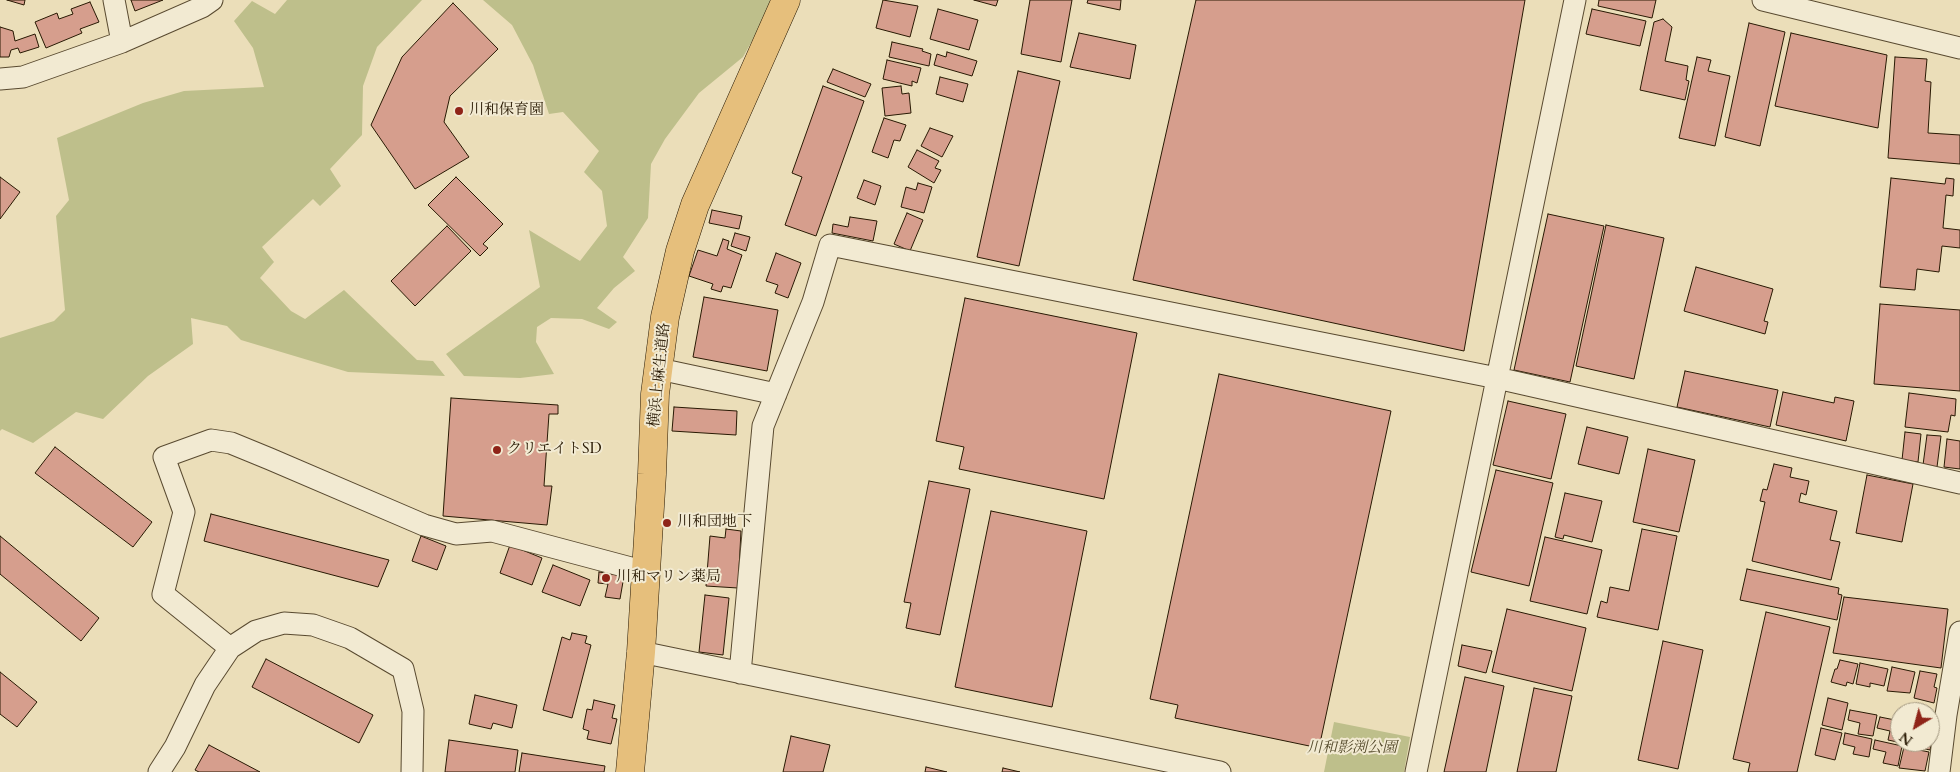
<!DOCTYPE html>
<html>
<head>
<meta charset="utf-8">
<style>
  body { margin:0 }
  #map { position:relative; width:1960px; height:772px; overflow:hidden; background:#ebdeb9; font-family:Cardo,serif }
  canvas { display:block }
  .north { position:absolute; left:1890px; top:702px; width:50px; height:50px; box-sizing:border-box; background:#f2ead2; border:1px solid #a1967f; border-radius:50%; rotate:217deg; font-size:14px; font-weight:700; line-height:20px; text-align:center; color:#281903 }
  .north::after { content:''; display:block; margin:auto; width:18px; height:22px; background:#8f2418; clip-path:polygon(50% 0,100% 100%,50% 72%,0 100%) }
</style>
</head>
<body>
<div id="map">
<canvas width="1960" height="772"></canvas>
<div class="north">N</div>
</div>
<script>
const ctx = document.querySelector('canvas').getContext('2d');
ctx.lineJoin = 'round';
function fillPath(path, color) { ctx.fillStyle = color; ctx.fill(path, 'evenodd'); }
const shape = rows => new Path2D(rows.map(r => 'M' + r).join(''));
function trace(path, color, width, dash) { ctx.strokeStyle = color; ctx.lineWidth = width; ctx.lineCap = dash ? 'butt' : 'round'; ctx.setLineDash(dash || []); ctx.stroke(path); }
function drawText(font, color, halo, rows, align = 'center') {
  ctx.font = font + ' Cardo,"Noto Serif JP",serif'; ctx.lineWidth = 4; ctx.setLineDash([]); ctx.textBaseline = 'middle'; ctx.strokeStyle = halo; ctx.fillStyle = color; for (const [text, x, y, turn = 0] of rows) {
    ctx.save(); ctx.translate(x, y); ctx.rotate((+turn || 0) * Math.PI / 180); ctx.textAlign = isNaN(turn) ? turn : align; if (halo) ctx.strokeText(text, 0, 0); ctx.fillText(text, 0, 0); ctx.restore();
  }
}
fillPath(shape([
  [287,0,422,0,377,47,363,86,362,135,330,169,341,186,320,206,313,199,262,247,274,262,260,278,291,311,305,319,344,290,417,360,433,361,445,376,348,372,241,340,227,326,191,318,193,344,148,376,103,419,76,412,33,443,2,429,0,431,0,338,54,321,65,310,56,216,69,200,57,138,143,103,184,91,264,87,253,48,234,21,252,1,275,14],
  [483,0,775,0,743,57,699,93,665,139,651,164,648,218,623,257,635,271,614,288,597,308,617,322,609,329,582,319,551,318,537,327,536,342,554,374,520,378,464,376,446,354,540,287,529,230,580,261,607,226,602,191,584,172,599,151,563,112,549,114,533,65,512,25],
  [1334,722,1410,737,1404,772,1324,772]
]), '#bebf8b');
const building = shape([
  [7,0,25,0,24,5,7,0],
  [131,0,163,0,135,11,131,0],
  [883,0,918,6,910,37,876,28,883,0],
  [974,0,998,0,996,6,974,0],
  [1030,0,1072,0,1061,62,1021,54,1030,0],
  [1088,0,1121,0,1120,10,1087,3,1088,0],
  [1196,0,1525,0,1464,351,1133,280,1196,0],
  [1599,0,1656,0,1652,18,1598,6,1599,0],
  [90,2,99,22,80,29,82,33,46,48,35,22,57,13,59,19,73,14,71,9,90,2],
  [453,3,498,49,450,96,444,122,469,157,415,189,371,125,402,57,453,3],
  [938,9,978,20,969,50,930,39,938,9],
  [1592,9,1646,21,1640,46,1586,34,1592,9],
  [1663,19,1672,27,1665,61,1688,66,1686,80,1689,81,1685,100,1640,90,1654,22,1663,19],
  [1749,23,1785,32,1760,146,1725,137,1749,23],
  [0,27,13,31,15,41,35,34,39,47,20,53,18,48,11,50,9,57,0,57,0,27],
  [1079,33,1136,45,1130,79,1070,67,1079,33],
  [1791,33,1887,55,1878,128,1775,106,1791,33],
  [892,42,923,49,922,51,931,54,929,66,889,57,892,42],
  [947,52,977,61,972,76,934,65,937,54,946,57,947,52],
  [1697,57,1711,60,1708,71,1730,76,1715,146,1679,138,1697,57],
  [1895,57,1927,59,1925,81,1931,82,1928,133,1960,135,1960,164,1888,158,1895,57],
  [887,60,921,68,917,83,912,81,912,86,883,79,887,60],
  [833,69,871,84,865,97,827,82,833,69],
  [1018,71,1060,81,1019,266,977,257,1018,71],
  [940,77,968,84,963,102,936,94,940,77],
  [823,86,864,101,816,236,785,225,802,177,792,173,823,86],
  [901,86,902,94,909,93,911,113,885,116,882,88,901,86],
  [884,118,906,125,900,141,894,140,888,158,872,152,884,118],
  [930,128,953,136,942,157,921,146,930,128],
  [917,150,939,161,935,168,941,170,934,183,908,167,917,150],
  [0,177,20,192,0,219,0,177],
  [456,177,503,224,483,244,488,248,480,256,428,205,456,177],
  [1891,178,1945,184,1946,178,1954,179,1953,196,1946,195,1943,228,1960,230,1960,248,1942,246,1939,272,1917,269,1915,290,1880,287,1891,178],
  [864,180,881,186,875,205,857,198,864,180],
  [918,183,932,187,924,213,901,207,906,187,916,190,918,183],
  [712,210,742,216,739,229,709,223,712,210],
  [907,213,923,220,910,251,894,244,907,213],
  [1548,214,1604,226,1570,382,1514,370,1548,214],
  [850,217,877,221,873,241,832,233,833,224,848,227,850,217],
  [1606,225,1664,238,1634,379,1576,366,1606,225],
  [447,226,471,251,415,306,391,281,447,226],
  [735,233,750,237,746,251,731,246,735,233],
  [723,239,729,241,727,249,742,255,731,288,723,286,721,292,711,289,713,284,689,276,698,250,717,256,723,239],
  [776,253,801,263,788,298,775,293,778,285,766,281,776,253],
  [1696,267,1773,289,1764,321,1768,322,1765,334,1684,311,1696,267],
  [704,297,778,310,767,371,693,357,704,297],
  [965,298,1137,333,1104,499,959,469,964,447,936,441,965,298],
  [1880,304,1960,310,1960,391,1874,384,1880,304],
  [1685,371,1778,390,1770,427,1677,407,1685,371],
  [1219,374,1391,411,1319,748,1175,718,1178,705,1150,699,1219,374],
  [1783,392,1834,403,1835,397,1854,401,1846,441,1776,425,1783,392],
  [1909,393,1956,399,1955,416,1951,415,1948,432,1905,427,1909,393],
  [451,398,558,405,558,414,549,414,544,486,552,486,547,525,443,516,451,398],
  [1508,401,1566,414,1551,479,1493,465,1508,401],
  [674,407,737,411,736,435,672,431,674,407],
  [1587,427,1628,437,1619,474,1578,464,1587,427],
  [1905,432,1921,434,1918,462,1902,460,1905,432],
  [1927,435,1941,436,1937,467,1923,465,1927,435],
  [1947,439,1960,441,1960,469,1944,467,1947,439],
  [55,447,152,522,133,547,35,473,55,447],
  [1648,449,1695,460,1679,532,1633,522,1648,449],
  [1774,464,1792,468,1790,477,1809,481,1806,495,1801,493,1799,502,1837,511,1830,540,1840,542,1831,580,1752,561,1765,502,1760,501,1763,489,1767,490,1774,464],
  [1496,470,1553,483,1529,586,1471,572,1496,470],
  [1867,475,1913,484,1902,542,1856,533,1867,475],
  [929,481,970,489,940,635,906,628,911,603,904,602,929,481],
  [1565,493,1602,501,1592,542,1564,535,1563,539,1555,537,1565,493],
  [991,511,1087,531,1052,707,955,687,991,511],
  [211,514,389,560,378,587,204,541,211,514],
  [726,529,741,531,738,588,706,586,710,536,725,538,726,529],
  [1642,529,1677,536,1658,630,1597,617,1601,601,1607,603,1610,587,1629,591,1642,529],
  [0,536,99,618,81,641,0,574,0,536],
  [421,536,446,546,437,570,412,561,421,536],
  [1545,537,1602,550,1587,614,1530,601,1545,537],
  [510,545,542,558,532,585,500,573,510,545],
  [553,565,590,580,580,606,542,592,553,565],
  [1747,569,1839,588,1838,594,1842,595,1837,620,1740,600,1747,569],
  [599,572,624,576,620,599,605,597,608,584,598,583,599,572],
  [705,595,729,598,723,655,699,652,705,595],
  [1844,597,1948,609,1941,668,1833,653,1844,597],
  [1507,609,1586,628,1572,691,1492,672,1507,609],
  [1766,612,1830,627,1797,772,1748,772,1750,763,1733,759,1766,612],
  [572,633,587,636,585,643,591,645,572,718,543,710,562,637,570,640,572,633],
  [1663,641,1703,650,1678,769,1638,760,1663,641],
  [1462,645,1492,651,1486,673,1458,666,1462,645],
  [266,659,373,715,359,743,252,687,266,659],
  [1840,660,1858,664,1853,684,1847,682,1846,686,1831,682,1835,669,1837,669,1840,660],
  [1860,663,1888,669,1884,686,1870,683,1870,687,1856,684,1860,663],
  [1892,667,1915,672,1910,693,1887,691,1892,667],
  [1920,671,1937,674,1934,687,1937,688,1934,703,1914,698,1920,671],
  [0,672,37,702,17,727,0,714,0,672],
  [1465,677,1504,686,1486,772,1444,772,1465,677],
  [1534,688,1572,696,1556,772,1517,772,1534,688],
  [475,695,517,705,512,728,493,723,491,729,469,724,475,695],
  [1828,698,1848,703,1842,730,1822,725,1828,698],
  [594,700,615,705,612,718,617,719,611,744,587,739,589,731,583,729,587,709,592,710,594,700],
  [1850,710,1877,715,1873,736,1858,734,1860,723,1848,720,1850,710],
  [1880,717,1900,721,1900,742,1902,743,1888,740,1890,731,1877,728,1880,717],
  [1821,728,1842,733,1835,760,1815,755,1821,728],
  [1930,731,1934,732,1930,750,1904,744,1905,742,1930,742,1930,731],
  [1845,733,1872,739,1869,757,1853,754,1855,747,1843,744,1845,733],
  [791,736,830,745,823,772,783,772,791,736],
  [449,740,518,750,515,772,445,772,449,740],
  [1875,740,1902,746,1898,766,1883,763,1886,752,1873,749,1875,740],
  [209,745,260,772,199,772,195,770,209,745],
  [1904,747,1929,752,1925,771,1899,768,1904,747],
  [522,753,605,766,604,772,519,772,522,753],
  [926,767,947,772,925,772,926,767],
  [1003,768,1020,772,1002,772,1003,768]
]);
fillPath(building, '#d69e8d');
trace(building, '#281903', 1);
const street = shape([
  [114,0,122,42],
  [1763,0,1960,48],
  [0,79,23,77,122,42,202,7,212,0],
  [659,369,776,394],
  [230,648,163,594,184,512,164,457,211,440,231,443,270,459,424,525,456,534,492,531,646,572],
  [641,652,1220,772],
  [740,673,763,426,813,302,830,245,1497,378,1960,483],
  [159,772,175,747,205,685,230,648,256,631,284,623,313,625,350,638,403,669,413,711,412,772],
  [1416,772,1575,0],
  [1939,772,1946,715,1960,632]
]);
const primary = shape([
  [630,772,641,652,652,474,655,394,665,317,680,251,695,205,786,0]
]);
trace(street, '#594a30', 23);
trace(primary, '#281903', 29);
trace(street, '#f2ead2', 21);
trace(primary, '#e6bf7c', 28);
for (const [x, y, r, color] of [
  [459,111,5,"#8f2418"],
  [497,450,5,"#8f2418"],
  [667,523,5,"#8f2418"],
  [606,578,5,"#8f2418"]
]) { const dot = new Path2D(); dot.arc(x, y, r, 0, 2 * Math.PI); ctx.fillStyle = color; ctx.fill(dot); trace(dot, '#f2ead2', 2); }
drawText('15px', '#281903', '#f2ead2', [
  ["川和保育園",469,111],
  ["クリエイトSD",507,450],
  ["川和団地下",677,523],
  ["川和マリン薬局",616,578]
], 'left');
drawText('15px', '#281903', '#f2ead2', [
  ["横浜上麻生道路",660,375,-84]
]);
drawText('italic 15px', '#554b2c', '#f2ead2', [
  ["川和影渕公園",1352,749]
]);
</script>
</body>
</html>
